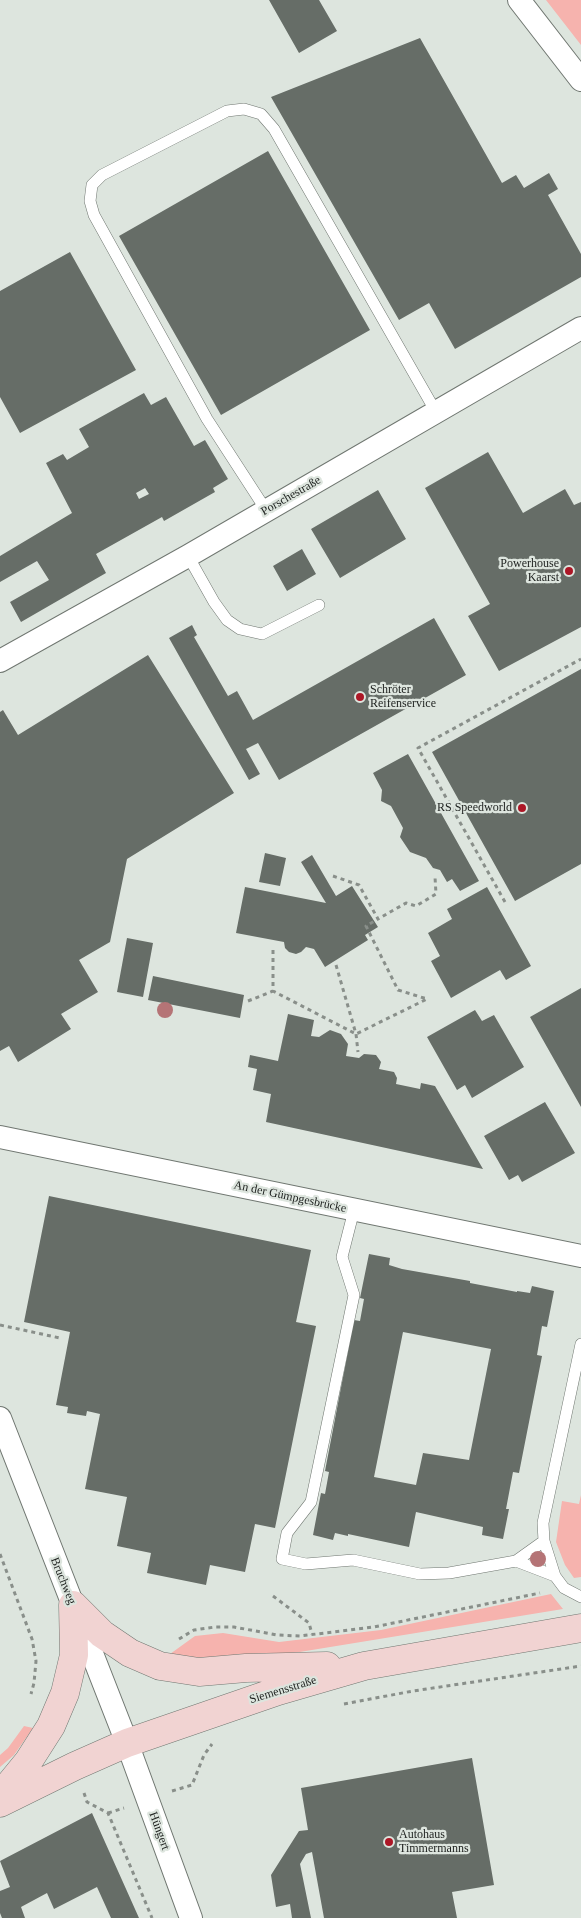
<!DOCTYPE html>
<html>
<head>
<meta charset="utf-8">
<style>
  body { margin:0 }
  canvas { display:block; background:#dde5de }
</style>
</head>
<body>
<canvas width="581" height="1918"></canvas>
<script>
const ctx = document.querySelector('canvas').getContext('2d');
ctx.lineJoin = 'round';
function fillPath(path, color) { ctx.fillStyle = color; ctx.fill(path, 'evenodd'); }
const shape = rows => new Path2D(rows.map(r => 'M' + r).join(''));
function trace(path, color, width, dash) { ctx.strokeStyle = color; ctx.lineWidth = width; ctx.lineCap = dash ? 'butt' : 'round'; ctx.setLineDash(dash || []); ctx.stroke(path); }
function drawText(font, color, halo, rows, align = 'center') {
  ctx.font = font + ' "Times New Roman",serif'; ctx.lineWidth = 4.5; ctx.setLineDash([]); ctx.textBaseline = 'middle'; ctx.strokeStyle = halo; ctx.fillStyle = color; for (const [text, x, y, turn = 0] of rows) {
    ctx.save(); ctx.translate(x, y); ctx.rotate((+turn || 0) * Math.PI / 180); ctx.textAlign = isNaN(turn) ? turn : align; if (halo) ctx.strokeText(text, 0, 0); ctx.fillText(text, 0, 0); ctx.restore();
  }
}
fillPath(shape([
  [546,0,581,0,581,45],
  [581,1495,581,1577,574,1578,565,1565,556,1542,562,1501,579,1504],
  [551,1594,563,1609,269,1657,196,1658,170,1654,195,1636,223,1633,279,1642,381,1630],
  [24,1726,33,1728,14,1755,0,1767,0,1755,8,1748]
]), '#f6b3ae');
fillPath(shape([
  [269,0,319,0,337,31,299,53],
  [420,38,502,183,516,175,524,188,549,173,558,189,548,195,581,254,581,277,455,349,429,303,399,320,271,97],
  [268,151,370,330,221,415,119,236],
  [70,252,136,370,20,433,0,397,0,291],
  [144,393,151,405,166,397,194,446,205,440,228,479,213,488,215,492,164,521,162,517,96,554,106,573,21,622,10,602,49,580,37,561,0,582,0,556,72,513,46,463,63,454,67,460,89,447,79,429],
  [145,488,149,494,139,499,136,493],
  [488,452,523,513,565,489,574,505,581,502,581,627,499,671,468,616,490,604,425,488],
  [378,490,406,539,340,578,311,529],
  [302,549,316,574,287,591,273,566],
  [434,618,466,675,279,780,258,743,246,749,260,774,249,780,169,638,192,625,197,635,194,637,228,696,237,691,253,720],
  [148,655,234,793,127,859,110,942,79,960,98,992,61,1014,71,1029,18,1062,9,1046,0,1051,0,712,3,710,18,735],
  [581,669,581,864,515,901,432,752],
  [408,754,479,881,460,891,452,879,447,882,440,870,433,868,426,858,410,852,400,837,403,828,391,806,381,801,382,790,373,773],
  [265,853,286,858,280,886,259,882],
  [312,855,336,896,352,886,378,927,365,935,368,940,325,967,314,949,306,947,301,952,296,954,289,952,285,948,284,942,236,933,245,887,326,903,301,862],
  [487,887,531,966,506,980,500,970,451,998,431,961,440,956,428,933,452,919,447,909],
  [127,938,153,943,143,997,117,992],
  [153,976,244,995,240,1018,148,1000],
  [581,988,581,1107,530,1017],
  [475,1010,482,1021,494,1015,524,1067,472,1098,465,1085,457,1090,427,1037],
  [288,1014,314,1020,311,1036,319,1037,330,1030,341,1034,348,1044,346,1056,359,1058,364,1054,376,1055,381,1062,379,1069,394,1072,397,1078,396,1084,420,1089,421,1083,435,1086,483,1169,266,1122,271,1094,253,1090,257,1069,248,1067,250,1055,278,1061],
  [545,1102,575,1153,522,1182,518,1175,509,1180,484,1136],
  [49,1196,311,1250,296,1322,316,1326,275,1528,255,1524,245,1572,210,1565,206,1585,147,1573,151,1553,117,1546,127,1497,85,1489,100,1414,87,1411,86,1416,67,1413,68,1407,56,1405,70,1332,24,1322],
  [369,1254,390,1258,389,1265,402,1269,470,1281,470,1283,517,1292,517,1291,530,1293,532,1286,554,1291,547,1327,542,1326,537,1355,542,1356,519,1473,513,1472,506,1509,509,1509,503,1539,482,1535,483,1527,416,1512,409,1547,348,1534,348,1536,335,1533,333,1540,313,1535,321,1493,325,1494,329,1472,325,1471,354,1320,360,1321,364,1299,360,1298],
  [403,1332,491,1349,469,1460,423,1453,416,1485,374,1477],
  [472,1758,494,1885,452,1892,457,1918,324,1918,312,1852,306,1854,300,1864,311,1918,292,1918,290,1904,276,1907,271,1875,299,1831,308,1830,301,1788],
  [92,1813,139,1918,111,1918,97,1887,54,1909,47,1893,21,1907,25,1918,2,1918,0,1913,0,1891,10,1887,0,1861]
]), '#666d67');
const lane = shape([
  [266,510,207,419,94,215,90,201,92,185,102,175,227,111,244,109,261,114,274,129,436,412],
  [188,556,214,602,227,620,240,629,262,634,319,605],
  [354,1210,342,1257,354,1295,311,1502,287,1533,282,1559,306,1564,353,1560,420,1574,449,1573,516,1561,555,1576],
  [581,1344,543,1523,544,1541,555,1576,564,1588,581,1597],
  [516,1561,544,1541]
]);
const street = shape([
  [519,0,581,80],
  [0,661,188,556,581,328],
  [0,1137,581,1256],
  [0,1418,127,1743,191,1918]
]);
const secondary = shape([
  [73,1605,102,1634,130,1653,160,1666,199,1672,246,1668,327,1666],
  [0,1796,28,1762,51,1726,65,1693,74,1655,73,1605],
  [0,1803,75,1766,127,1743,278,1691,364,1666,581,1628]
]);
trace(lane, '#707771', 12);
trace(street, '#707771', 24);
trace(secondary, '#707771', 29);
trace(shape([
  [333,876,359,885,378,919,406,903,416,906,436,894,435,877],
  [505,902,418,748,581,659],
  [273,950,273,991,356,1034,427,999,398,990,366,926,378,919],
  [336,965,356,1034,358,1052],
  [248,1001,273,991],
  [0,1325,60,1338],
  [0,1554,32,1639,36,1661,34,1683,31,1694],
  [273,1596,309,1623,312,1634],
  [179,1639,194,1630,215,1627,234,1627,277,1635,300,1636,374,1627,540,1593],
  [344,1704,413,1691,581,1666],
  [172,1791,192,1785,204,1755,212,1744],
  [84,1793,87,1802,108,1813,152,1918],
  [108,1813,124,1808]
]), '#898f8a', 3, [4, 4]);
trace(lane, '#fff', 11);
trace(street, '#fff', 22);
trace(secondary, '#f1d3d2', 28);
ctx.fillStyle = '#b57476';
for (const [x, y] of [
  [165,1010],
  [538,1559]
]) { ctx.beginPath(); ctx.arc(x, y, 8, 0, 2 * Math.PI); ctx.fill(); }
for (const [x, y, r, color] of [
  [569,571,5,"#ac1726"],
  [360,697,5,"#ac1726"],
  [522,808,5,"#ac1726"],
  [389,1842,5,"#ac1726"]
]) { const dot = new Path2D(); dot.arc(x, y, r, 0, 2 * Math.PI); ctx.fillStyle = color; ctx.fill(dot); trace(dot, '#dde5de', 2); }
drawText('12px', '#1d201e', '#dde5de', [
  ["Porschestraße",291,496,-30],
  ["An der Gümpgesbrücke",290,1197,12],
  ["Bruchweg",63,1581,68],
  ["Siemensstraße",283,1690,-17],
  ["Hüngert",159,1831,70]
]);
drawText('12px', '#1d201e', '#dde5de', [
  ["Powerhouse",559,564],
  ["Kaarst",559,578],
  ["Schröter",370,690,"left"],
  ["Reifenservice",370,704,"left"],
  ["RS Speedworld",512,808],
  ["Autohaus",399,1835,"left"],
  ["Timmermanns",399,1849,"left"]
], 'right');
</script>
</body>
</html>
